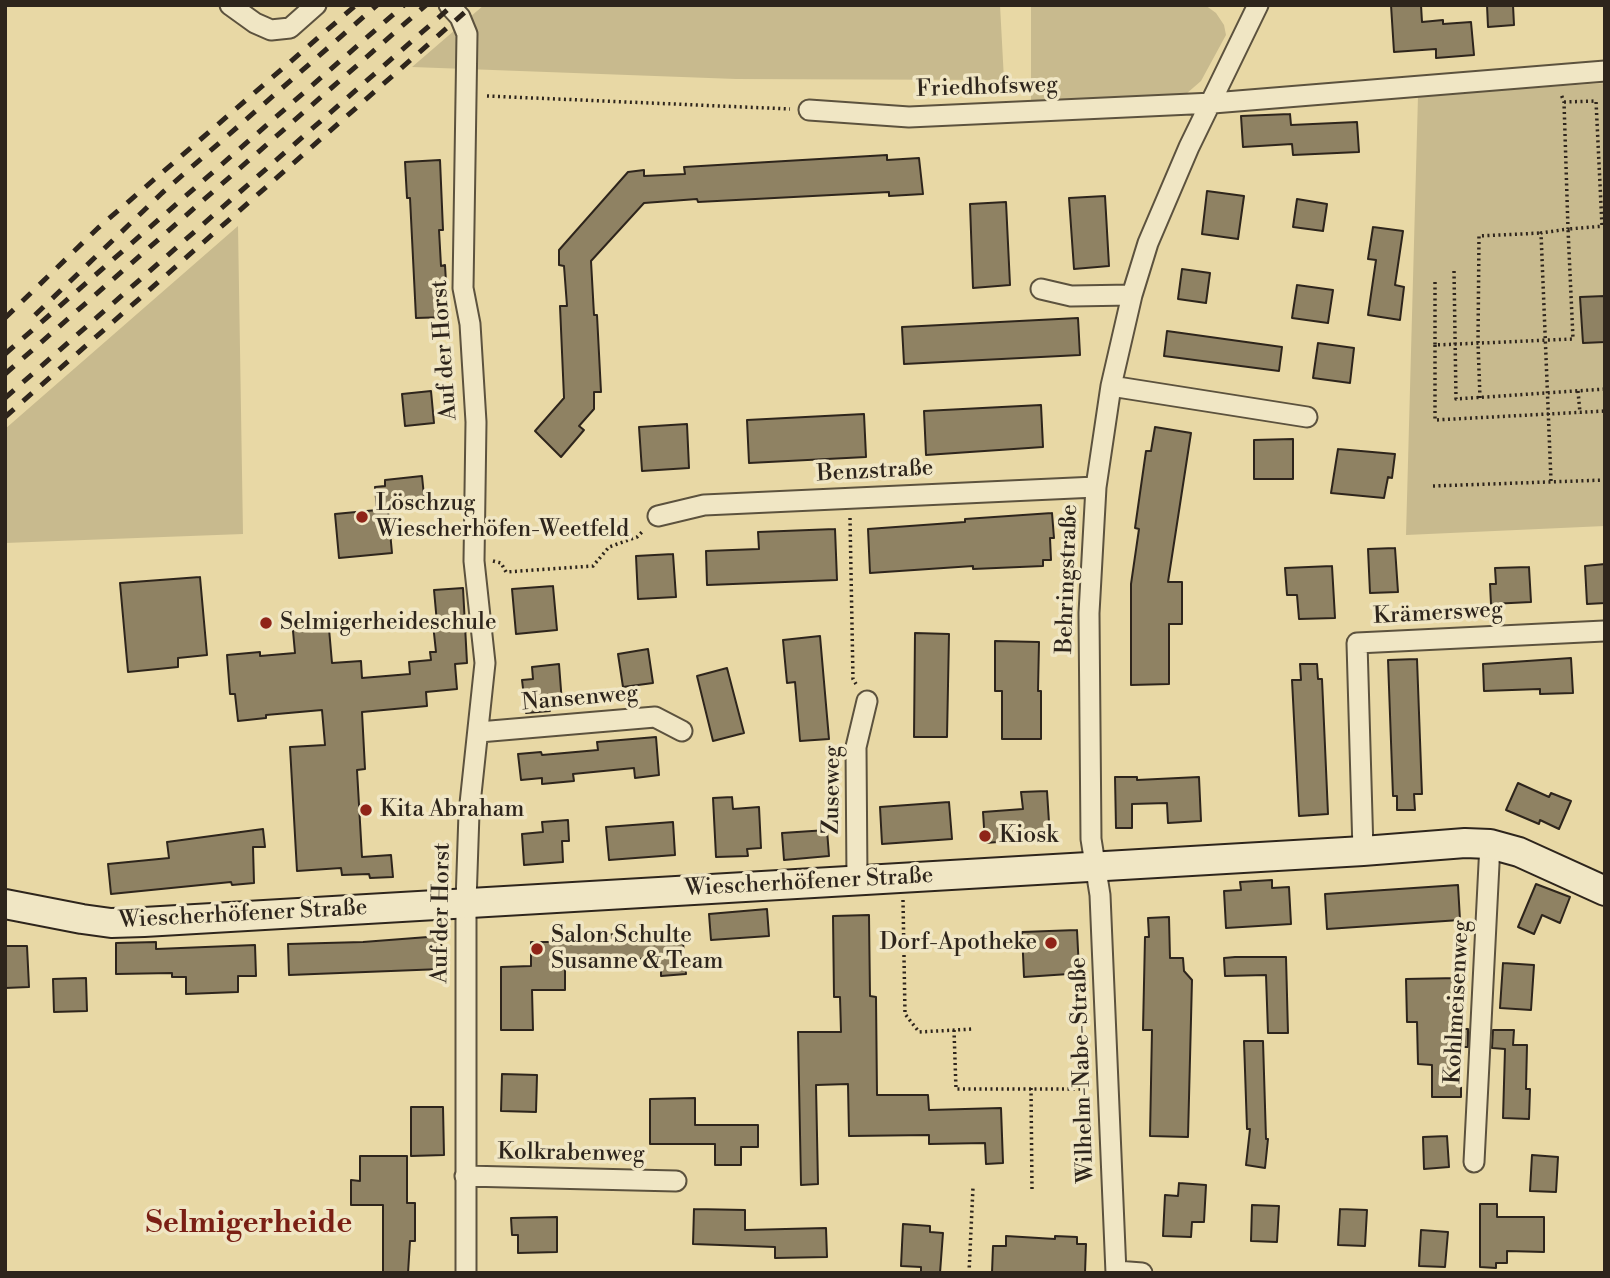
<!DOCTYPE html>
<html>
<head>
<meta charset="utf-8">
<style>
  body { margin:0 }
  #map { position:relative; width:1610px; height:1278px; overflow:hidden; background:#e8d8a5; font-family:"Libre Bodoni",serif }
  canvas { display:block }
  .frame { position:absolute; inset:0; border:7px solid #2e251c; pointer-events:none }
</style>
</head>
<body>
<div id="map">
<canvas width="1610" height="1278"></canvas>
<div class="frame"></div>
</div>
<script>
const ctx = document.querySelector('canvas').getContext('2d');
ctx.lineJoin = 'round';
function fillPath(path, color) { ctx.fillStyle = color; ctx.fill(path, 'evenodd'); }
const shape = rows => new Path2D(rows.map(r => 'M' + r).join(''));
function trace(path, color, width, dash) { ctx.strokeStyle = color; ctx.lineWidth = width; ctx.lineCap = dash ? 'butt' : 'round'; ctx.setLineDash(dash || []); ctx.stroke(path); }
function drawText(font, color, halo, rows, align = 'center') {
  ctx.font = font + ' "Libre Bodoni",serif'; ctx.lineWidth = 7; ctx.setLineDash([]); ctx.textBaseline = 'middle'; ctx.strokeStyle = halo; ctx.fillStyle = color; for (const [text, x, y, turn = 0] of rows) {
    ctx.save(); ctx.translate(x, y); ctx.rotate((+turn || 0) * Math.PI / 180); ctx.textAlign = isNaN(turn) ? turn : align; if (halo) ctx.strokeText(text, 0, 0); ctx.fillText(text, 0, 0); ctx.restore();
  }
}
fillPath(shape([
  [484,5,1000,5,1004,80,736,79,412,67],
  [1031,5,1205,5,1216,13,1224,25,1226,35,1201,81,1186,94,1031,103],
  [1605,83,1605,526,1406,535,1418,96],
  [238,226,243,534,5,543,5,429]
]), '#c8ba8e');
const building = shape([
  [1391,5,1421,5,1422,22,1443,20,1443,24,1471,22,1474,55,1436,58,1436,49,1394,52,1391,5],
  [1487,5,1513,5,1514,25,1488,27,1487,5],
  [1290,114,1291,125,1357,122,1359,152,1293,155,1292,144,1243,147,1241,116,1290,114],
  [887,155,887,160,919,158,923,194,889,196,889,192,698,202,697,199,644,203,591,261,594,315,597,315,601,392,594,392,594,409,579,426,584,430,561,457,535,431,564,398,560,306,567,306,564,266,559,265,559,250,628,172,644,170,644,176,685,174,684,167,887,155],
  [440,160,443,230,439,230,441,266,445,265,448,317,416,318,410,198,407,198,405,162,440,160],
  [1207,191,1244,196,1238,239,1202,234,1207,191],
  [1105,196,1109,266,1074,269,1069,198,1105,196],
  [1297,199,1327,204,1323,231,1293,227,1297,199],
  [1006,202,1010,285,973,288,970,204,1006,202],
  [1373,227,1403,231,1395,285,1404,287,1400,320,1368,315,1376,260,1368,259,1373,227],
  [1182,269,1210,273,1206,303,1178,299,1182,269],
  [1297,285,1333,290,1328,323,1292,318,1297,285],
  [1605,296,1605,342,1583,343,1580,297,1605,296],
  [1078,318,1080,355,904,364,902,327,1078,318],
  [1167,331,1282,347,1279,371,1164,356,1167,331],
  [1318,343,1354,348,1350,383,1313,378,1318,343],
  [431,391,434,423,405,426,402,394,431,391],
  [1041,405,1043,447,926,455,924,411,1041,405],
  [864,414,866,457,749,463,747,420,864,414],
  [687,424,689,468,642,471,639,427,687,424],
  [1155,427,1191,433,1168,582,1182,582,1182,624,1169,624,1169,684,1131,685,1131,584,1139,529,1135,528,1146,451,1151,451,1155,427],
  [1293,439,1293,479,1254,479,1254,440,1293,439],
  [1338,449,1395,454,1392,478,1388,477,1384,498,1331,493,1338,449],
  [422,476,425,506,388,510,392,553,339,558,335,514,377,510,375,487,385,486,385,480,422,476],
  [1052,513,1054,538,1050,538,1051,560,1043,560,1043,566,973,569,973,566,870,573,868,529,965,522,965,519,1052,513],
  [835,529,837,580,707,585,706,551,759,549,758,532,835,529],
  [1395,548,1398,592,1370,593,1368,549,1395,548],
  [673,554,676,597,638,599,636,556,673,554],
  [1605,564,1605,603,1587,604,1585,566,1605,564],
  [1332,566,1335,618,1299,619,1297,595,1287,595,1285,568,1332,566],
  [1529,567,1531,602,1491,604,1490,584,1496,584,1495,568,1529,567],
  [200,577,207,655,178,658,178,667,128,672,120,583,200,577],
  [553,586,557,630,516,634,512,589,553,586],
  [463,588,467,663,455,664,457,689,426,692,427,706,362,712,365,769,357,770,362,857,391,855,393,877,370,878,369,874,342,875,341,868,297,871,290,747,325,745,322,710,266,715,266,718,238,721,235,694,230,694,227,655,260,652,260,656,295,653,292,620,328,617,332,663,361,661,362,678,410,674,409,662,431,660,430,652,436,652,433,624,437,623,434,590,463,588],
  [915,633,949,634,947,737,914,737,915,633],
  [820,636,829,739,800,741,795,682,787,683,783,640,820,636],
  [995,641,1039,642,1038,691,1041,691,1041,739,1002,739,1002,691,995,691,995,641],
  [648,649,653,683,623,687,618,654,648,649],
  [1571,658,1573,693,1540,694,1540,689,1484,691,1483,664,1571,658],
  [1417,659,1422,794,1414,794,1415,810,1397,810,1397,796,1393,796,1388,660,1417,659],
  [559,664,562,703,549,704,550,711,526,713,522,680,533,679,532,667,559,664],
  [1300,664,1317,664,1318,679,1322,679,1328,814,1299,816,1292,680,1301,680,1300,664],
  [727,668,744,733,713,741,697,676,727,668],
  [656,737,659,775,635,778,634,768,573,774,574,781,542,784,542,778,521,780,518,754,541,752,542,755,598,750,597,742,656,737],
  [1115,777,1137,777,1137,780,1199,777,1201,821,1168,823,1167,803,1132,804,1132,828,1116,828,1115,777],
  [1518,783,1549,797,1551,793,1571,801,1559,829,1540,820,1539,824,1506,810,1518,783],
  [1047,791,1050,838,985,843,983,812,1023,809,1021,792,1047,791],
  [732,797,733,809,759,807,761,848,747,849,748,856,716,857,713,798,732,797],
  [949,802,952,839,882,844,880,807,949,802],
  [568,820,569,841,562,841,563,862,524,865,522,834,543,832,542,822,568,820],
  [673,822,675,855,609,860,606,827,673,822],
  [263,829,265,847,253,847,254,883,232,885,231,882,111,894,108,864,169,858,167,842,263,829],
  [827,830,829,856,784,860,782,833,827,830],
  [1272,880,1272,888,1289,887,1291,924,1226,928,1224,891,1241,890,1240,882,1272,880],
  [1536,884,1570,897,1560,923,1542,915,1534,934,1518,927,1536,884],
  [1458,885,1460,920,1327,929,1325,894,1458,885],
  [767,909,769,936,711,940,709,914,767,909],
  [869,915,870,996,876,997,877,1095,928,1095,929,1110,1001,1108,1003,1163,986,1164,985,1143,929,1144,929,1135,849,1136,848,1084,816,1085,818,1184,801,1185,798,1032,841,1032,840,997,834,997,833,916,869,915],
  [1169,917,1170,958,1183,958,1184,971,1192,980,1188,1137,1150,1136,1152,1030,1143,1030,1145,937,1149,937,1148,918,1169,917],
  [1077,930,1079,970,1069,971,1069,974,1024,977,1022,932,1077,930],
  [682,932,686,974,661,976,661,969,650,970,649,958,565,966,565,990,532,990,533,1030,501,1030,501,967,531,966,531,942,594,942,594,936,626,933,626,936,682,932],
  [441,936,442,969,289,975,288,944,363,942,441,936],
  [156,942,156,949,255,945,256,976,238,976,238,992,186,994,186,977,172,977,172,973,116,974,116,943,156,942],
  [5,946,27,946,29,987,5,988,5,946],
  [1235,957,1286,957,1288,1033,1268,1033,1266,975,1225,976,1224,958,1235,957],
  [1503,963,1534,965,1531,1010,1500,1008,1503,963],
  [86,978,87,1011,54,1012,53,979,86,978],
  [1459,978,1461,1029,1468,1029,1468,1047,1461,1047,1461,1097,1432,1097,1432,1065,1418,1064,1417,1022,1407,1022,1406,979,1459,978],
  [1493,1030,1514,1030,1513,1045,1527,1045,1526,1089,1530,1089,1529,1119,1503,1118,1505,1049,1492,1048,1493,1030],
  [1244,1041,1263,1041,1266,1139,1268,1139,1265,1168,1246,1165,1250,1129,1247,1129,1244,1041],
  [502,1074,537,1075,536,1112,501,1111,502,1074],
  [695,1098,695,1125,758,1125,758,1147,741,1147,741,1165,715,1165,715,1144,650,1144,650,1099,695,1098],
  [411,1107,443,1107,444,1155,411,1156,411,1107],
  [1447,1136,1449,1167,1424,1169,1423,1137,1447,1136],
  [1532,1155,1558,1157,1556,1192,1530,1191,1532,1155],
  [360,1156,407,1156,407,1203,415,1203,415,1241,410,1241,408,1273,383,1273,383,1205,351,1205,351,1180,360,1181,360,1156],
  [1179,1183,1206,1185,1204,1222,1192,1222,1191,1237,1163,1236,1165,1195,1178,1196,1179,1183],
  [1480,1204,1497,1204,1497,1217,1544,1217,1544,1252,1507,1251,1507,1263,1496,1263,1496,1268,1480,1267,1480,1204],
  [1252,1205,1279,1206,1277,1242,1251,1241,1252,1205],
  [694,1209,745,1210,745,1230,826,1228,827,1257,775,1258,775,1247,693,1244,694,1209],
  [1340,1209,1367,1210,1365,1246,1338,1245,1340,1209],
  [557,1217,557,1252,518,1253,518,1235,512,1235,511,1218,557,1217],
  [903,1224,930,1226,930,1232,943,1233,940,1273,921,1273,921,1267,901,1266,903,1224],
  [1421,1230,1448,1232,1445,1267,1419,1266,1421,1230],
  [1006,1236,1055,1239,1055,1236,1077,1237,1077,1244,1086,1244,1085,1273,992,1273,993,1246,1006,1246,1006,1236]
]);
fillPath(building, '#8f8263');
trace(building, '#2e251c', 2);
const street = shape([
  [230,5,255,23,271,30,290,28,316,5],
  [449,5,460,17,467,34,463,288,470,324,476,422,474,561,485,663,469,813,466,902,466,1273],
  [809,110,909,117,1213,103,1605,71],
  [1041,289,1071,296,1132,295],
  [1111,386,1307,417],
  [658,516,704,505,1096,487],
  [479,732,655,717,682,731],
  [1363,851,1357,643,1604,631],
  [857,880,856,747,867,701],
  [1474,1162,1490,844],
  [465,1176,676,1181],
  [1116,1271,1142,1273],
  [1116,1273,1100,895,1091,839,1089,613,1096,487,1111,386,1132,295,1148,243,1189,147,1258,5]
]);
const secondary = shape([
  [5,904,82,919,111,923,144,922,1363,851,1465,843,1490,844,1519,852,1605,891]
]);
trace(street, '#5c523e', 23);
trace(secondary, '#2e251c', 32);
trace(shape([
  [487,96,790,109],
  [1564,102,1596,101,1602,226],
  [1454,271,1456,399,1605,389],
  [1435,282,1435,345,1573,339,1568,229,1605,226],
  [1435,345,1435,420,1605,411],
  [1578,391,1580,413],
  [1480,398,1478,343,1479,236,1541,233],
  [1551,481,1541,233,1568,229,1564,102,1561,94],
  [1433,486,1605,480],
  [850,518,853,679,856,684],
  [493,561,501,563,506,572,593,566,609,547,637,537,644,530],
  [903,900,905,1014,919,1032,973,1029],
  [954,1030,956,1089,1089,1089],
  [1031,1088,1032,1191],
  [969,1273,973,1187]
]), '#2e251c', 3.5, [2, 3.5]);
trace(street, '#f0e6c4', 19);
trace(secondary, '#f0e6c4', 28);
trace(shape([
  [35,315,162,193,377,5],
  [5,318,98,228,356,5],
  [5,354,404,5],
  [5,374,426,5],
  [5,398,453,5],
  [5,417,473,5]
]), '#2e251c', 5, [12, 12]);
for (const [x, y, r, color] of [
  [362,517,7,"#8f2418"],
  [266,623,7,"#8f2418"],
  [366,810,7,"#8f2418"],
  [985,836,7,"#8f2418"],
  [1051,943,7,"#8f2418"],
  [537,949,7,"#8f2418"]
]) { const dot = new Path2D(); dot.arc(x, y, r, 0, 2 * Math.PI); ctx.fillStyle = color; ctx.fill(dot); trace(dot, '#f0e6c4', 2.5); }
drawText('23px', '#2e251c', '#f0e6c4', [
  ["Friedhofsweg",987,88,-2],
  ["Auf der Horst",445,350,-94],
  ["Benzstraße",875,472,-3],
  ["Behringstraße",1068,579,-88],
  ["Krämersweg",1438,614,-3],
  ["Nansenweg",580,699,-5],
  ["Zuseweg",833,790,-89],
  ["Wiescherhöfener Straße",809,883,-3],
  ["Auf der Horst",442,913,-89],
  ["Wiescherhöfener Straße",243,915,-3],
  ["Kohlmeisenweg",1458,1002,-87],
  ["Wilhelm-Nabe-Straße",1083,1070,-92],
  ["Kolkrabenweg",571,1154,1]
]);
drawText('23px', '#2e251c', '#f0e6c4', [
  ["Löschzug",376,504],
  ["Wiescherhöfen-Weetfeld",376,530],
  ["Selmigerheideschule",280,623],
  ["Kita Abraham",380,810],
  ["Kiosk",999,836],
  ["Salon Schulte",551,936],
  ["Susanne & Team",551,962],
  ["Dorf-Apotheke",1037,943,"right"]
], 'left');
drawText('bold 30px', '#7a1f14', '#f0e6c4', [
  ["Selmigerheide",249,1225]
]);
</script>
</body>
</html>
